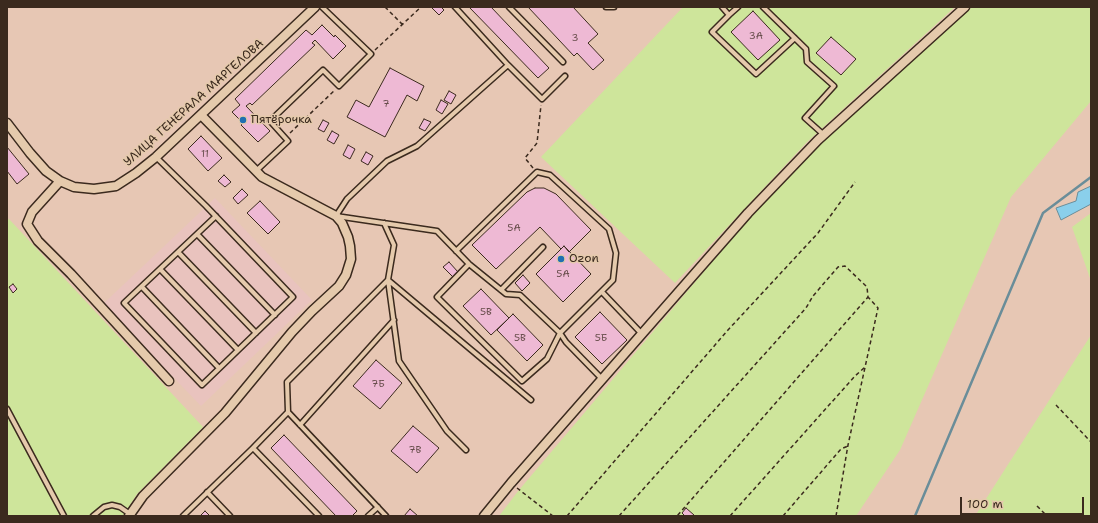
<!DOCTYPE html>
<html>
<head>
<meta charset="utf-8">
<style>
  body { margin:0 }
  #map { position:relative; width:1098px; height:523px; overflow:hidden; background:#e7c7b4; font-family:"Shantell Sans",sans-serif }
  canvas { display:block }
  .frame { position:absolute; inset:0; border:8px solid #3b2a1e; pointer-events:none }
  .scale { position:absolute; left:960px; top:497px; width:124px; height:18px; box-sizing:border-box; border:2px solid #3b2a1e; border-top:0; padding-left:5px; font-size:12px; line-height:14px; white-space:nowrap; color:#3b2a1e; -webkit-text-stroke:3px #e5caac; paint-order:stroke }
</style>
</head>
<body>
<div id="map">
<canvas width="1098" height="523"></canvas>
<div class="frame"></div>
<div class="scale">100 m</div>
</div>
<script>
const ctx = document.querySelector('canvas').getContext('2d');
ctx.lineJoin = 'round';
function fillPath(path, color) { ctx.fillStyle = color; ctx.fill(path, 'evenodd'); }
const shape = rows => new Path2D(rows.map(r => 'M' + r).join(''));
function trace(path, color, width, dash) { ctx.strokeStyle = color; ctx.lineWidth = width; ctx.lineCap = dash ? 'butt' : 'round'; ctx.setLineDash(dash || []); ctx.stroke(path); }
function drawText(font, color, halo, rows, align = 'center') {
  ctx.font = font + ' "Shantell Sans",sans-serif'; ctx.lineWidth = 3; ctx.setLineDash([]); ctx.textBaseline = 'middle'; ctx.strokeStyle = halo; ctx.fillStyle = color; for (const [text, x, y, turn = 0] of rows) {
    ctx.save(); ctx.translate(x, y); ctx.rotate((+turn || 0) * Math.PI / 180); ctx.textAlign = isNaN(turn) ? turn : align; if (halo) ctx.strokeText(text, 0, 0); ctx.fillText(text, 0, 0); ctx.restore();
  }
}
fillPath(shape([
  [215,198,312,300,201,406,103,304]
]), '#e9c3be');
fillPath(shape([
  [683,7,955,7,807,142,675,283,541,157],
  [972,7,1091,7,1091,101,1011,197,900,450,856,516,499,516,519,490,751,216,814,149],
  [1091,213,1091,281,1072,227],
  [9,219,203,427,137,494,123,516,7,516,7,220],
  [1091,335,1091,516,975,516]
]), '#cee59b');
const water = shape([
  [1091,186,1091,204,1061,220,1056,208,1076,201,1078,192,1091,186]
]);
fillPath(water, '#8acfeb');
trace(water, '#6a8d99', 1);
trace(shape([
  [915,516,1043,213,1091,177]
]), '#6a8d99', 2.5);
const building = shape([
  [431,7,441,7,444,10,439,15,431,7],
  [469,7,491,7,549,68,538,78,469,7],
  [528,7,573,7,598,34,588,43,604,60,593,70,577,53,574,56,528,7],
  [753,11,780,40,758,60,731,32,753,11],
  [322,25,334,37,335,35,346,46,333,59,315,40,312,43,315,45,252,105,250,103,246,106,270,131,258,142,241,125,243,123,232,112,240,105,235,99,306,30,312,35,322,25],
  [831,37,856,59,841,75,816,53,831,37],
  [390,68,424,86,417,101,407,95,385,137,347,117,356,100,369,107,390,68],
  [449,91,456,95,451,104,444,100,449,91],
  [441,100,448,104,442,114,436,110,441,100],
  [424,119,431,122,425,131,419,128,424,119],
  [323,120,329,123,324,132,318,129,323,120],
  [332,131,339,135,334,144,327,140,332,131],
  [201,136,222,158,208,171,188,149,201,136],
  [348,145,355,149,350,159,343,155,348,145],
  [7,147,29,174,17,184,7,171,7,147],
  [366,152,373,156,368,165,361,161,366,152],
  [224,175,231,182,225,187,218,181,224,175],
  [535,188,544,188,556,194,591,230,569,252,564,246,561,249,540,227,496,269,472,245,527,192,535,188],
  [242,189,248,195,238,204,233,198,242,189],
  [260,201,280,222,268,234,247,213,260,201],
  [564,246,591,274,563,302,536,274,564,246],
  [449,262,458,272,453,277,443,267,449,262],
  [523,275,530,283,522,291,515,283,523,275],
  [13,284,17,289,13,293,9,287,13,284],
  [481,289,509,318,491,335,463,306,481,289],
  [600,312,627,340,602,364,575,337,600,312],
  [513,314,543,345,527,361,497,330,513,314],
  [376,360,402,383,380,409,353,386,376,360],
  [413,426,439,448,417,473,391,451,413,426],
  [284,435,357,511,352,516,336,516,271,448,284,435],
  [686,508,694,515,693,516,685,516,682,513,686,508],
  [410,509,418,516,404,516,410,509],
  [205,511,210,516,200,516,205,511]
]);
fillPath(building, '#eeb9d4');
trace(building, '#3b2a1e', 1);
const lane = shape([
  [455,7,508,65,417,146,387,161,347,199,336,216,437,231,469,264,506,294,520,295,560,333,566,342,602,379],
  [509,7,563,62],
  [606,7,614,7],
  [722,7,729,15,738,7],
  [763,7,806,49,807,62,834,86,805,118,824,135],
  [729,15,712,32,756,74,795,38],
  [508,65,542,99,565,76],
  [156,157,206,206,293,297,202,385,124,303,216,216],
  [256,171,288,141,270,121,323,70,339,86,371,54,322,7],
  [384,223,394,245,388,280,287,382,288,412,386,516],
  [197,234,275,315],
  [456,251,537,172,550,175,609,229,616,253,613,280,560,333,547,359,522,381,437,297,469,264],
  [178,252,256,333],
  [160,269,238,350],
  [388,280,399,361,447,431,466,450],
  [388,280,531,400],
  [142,287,219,368],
  [501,290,543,247],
  [602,292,642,334],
  [7,409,64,516],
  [288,412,253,448,319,516],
  [300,425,394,320],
  [207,492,230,516],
  [93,516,104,507,112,505,120,507,130,514],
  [183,516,253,448],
  [368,516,378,507]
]);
const street = shape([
  [7,123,30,153,46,171,60,181,74,187,94,189,116,186,136,173,156,157,315,7],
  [60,181,32,212,27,224,38,241,71,274,169,381],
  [129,516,143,496,225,413,292,332,312,311,339,286,346,275,351,259,350,246,348,237,342,223,336,216,262,177,201,115],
  [484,516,511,483,748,213,818,140,965,7]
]);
trace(lane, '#3b2a1e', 7);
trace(street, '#3b2a1e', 11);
trace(shape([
  [385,7,403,25],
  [375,50,421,7],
  [290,133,335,90],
  [533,168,525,158,537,143,541,105],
  [1056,405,1091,442],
  [517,488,553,516],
  [1037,506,1047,516],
  [567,516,728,330,818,233,855,182],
  [619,516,806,308,813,296,838,267,845,266,867,287,868,297,677,516],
  [730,516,855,376,865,367],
  [783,516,841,449,848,446],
  [836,516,848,445,878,308,868,297]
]), '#3b2a1e', 1.5, [4, 3]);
trace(lane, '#e5caac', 4);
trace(street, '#e5caac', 8);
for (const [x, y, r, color] of [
  [243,120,4,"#1f6fb2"],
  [561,259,4,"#1f6fb2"]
]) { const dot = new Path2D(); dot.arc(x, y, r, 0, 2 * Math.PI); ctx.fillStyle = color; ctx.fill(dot); trace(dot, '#e5caac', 1.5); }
drawText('10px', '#684e4c', null, [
  ["3А",756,36],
  ["3",575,38],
  ["7",386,104],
  ["11",205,154],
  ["5А",514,228],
  ["5А",563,274],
  ["5В",486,312],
  ["5В",520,338],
  ["5Б",601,338],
  ["7Б",378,384],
  ["7В",415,450]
]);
drawText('12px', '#3b2a1e', '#e5caac', [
  ["УЛИЦА ГЕНЕРАЛА МАРГЕЛОВА",194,103,-42]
]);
drawText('12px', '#3b2a1e', '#e5caac', [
  ["Пятёрочка",251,120],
  ["Ozon",569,259]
], 'left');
</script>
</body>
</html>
